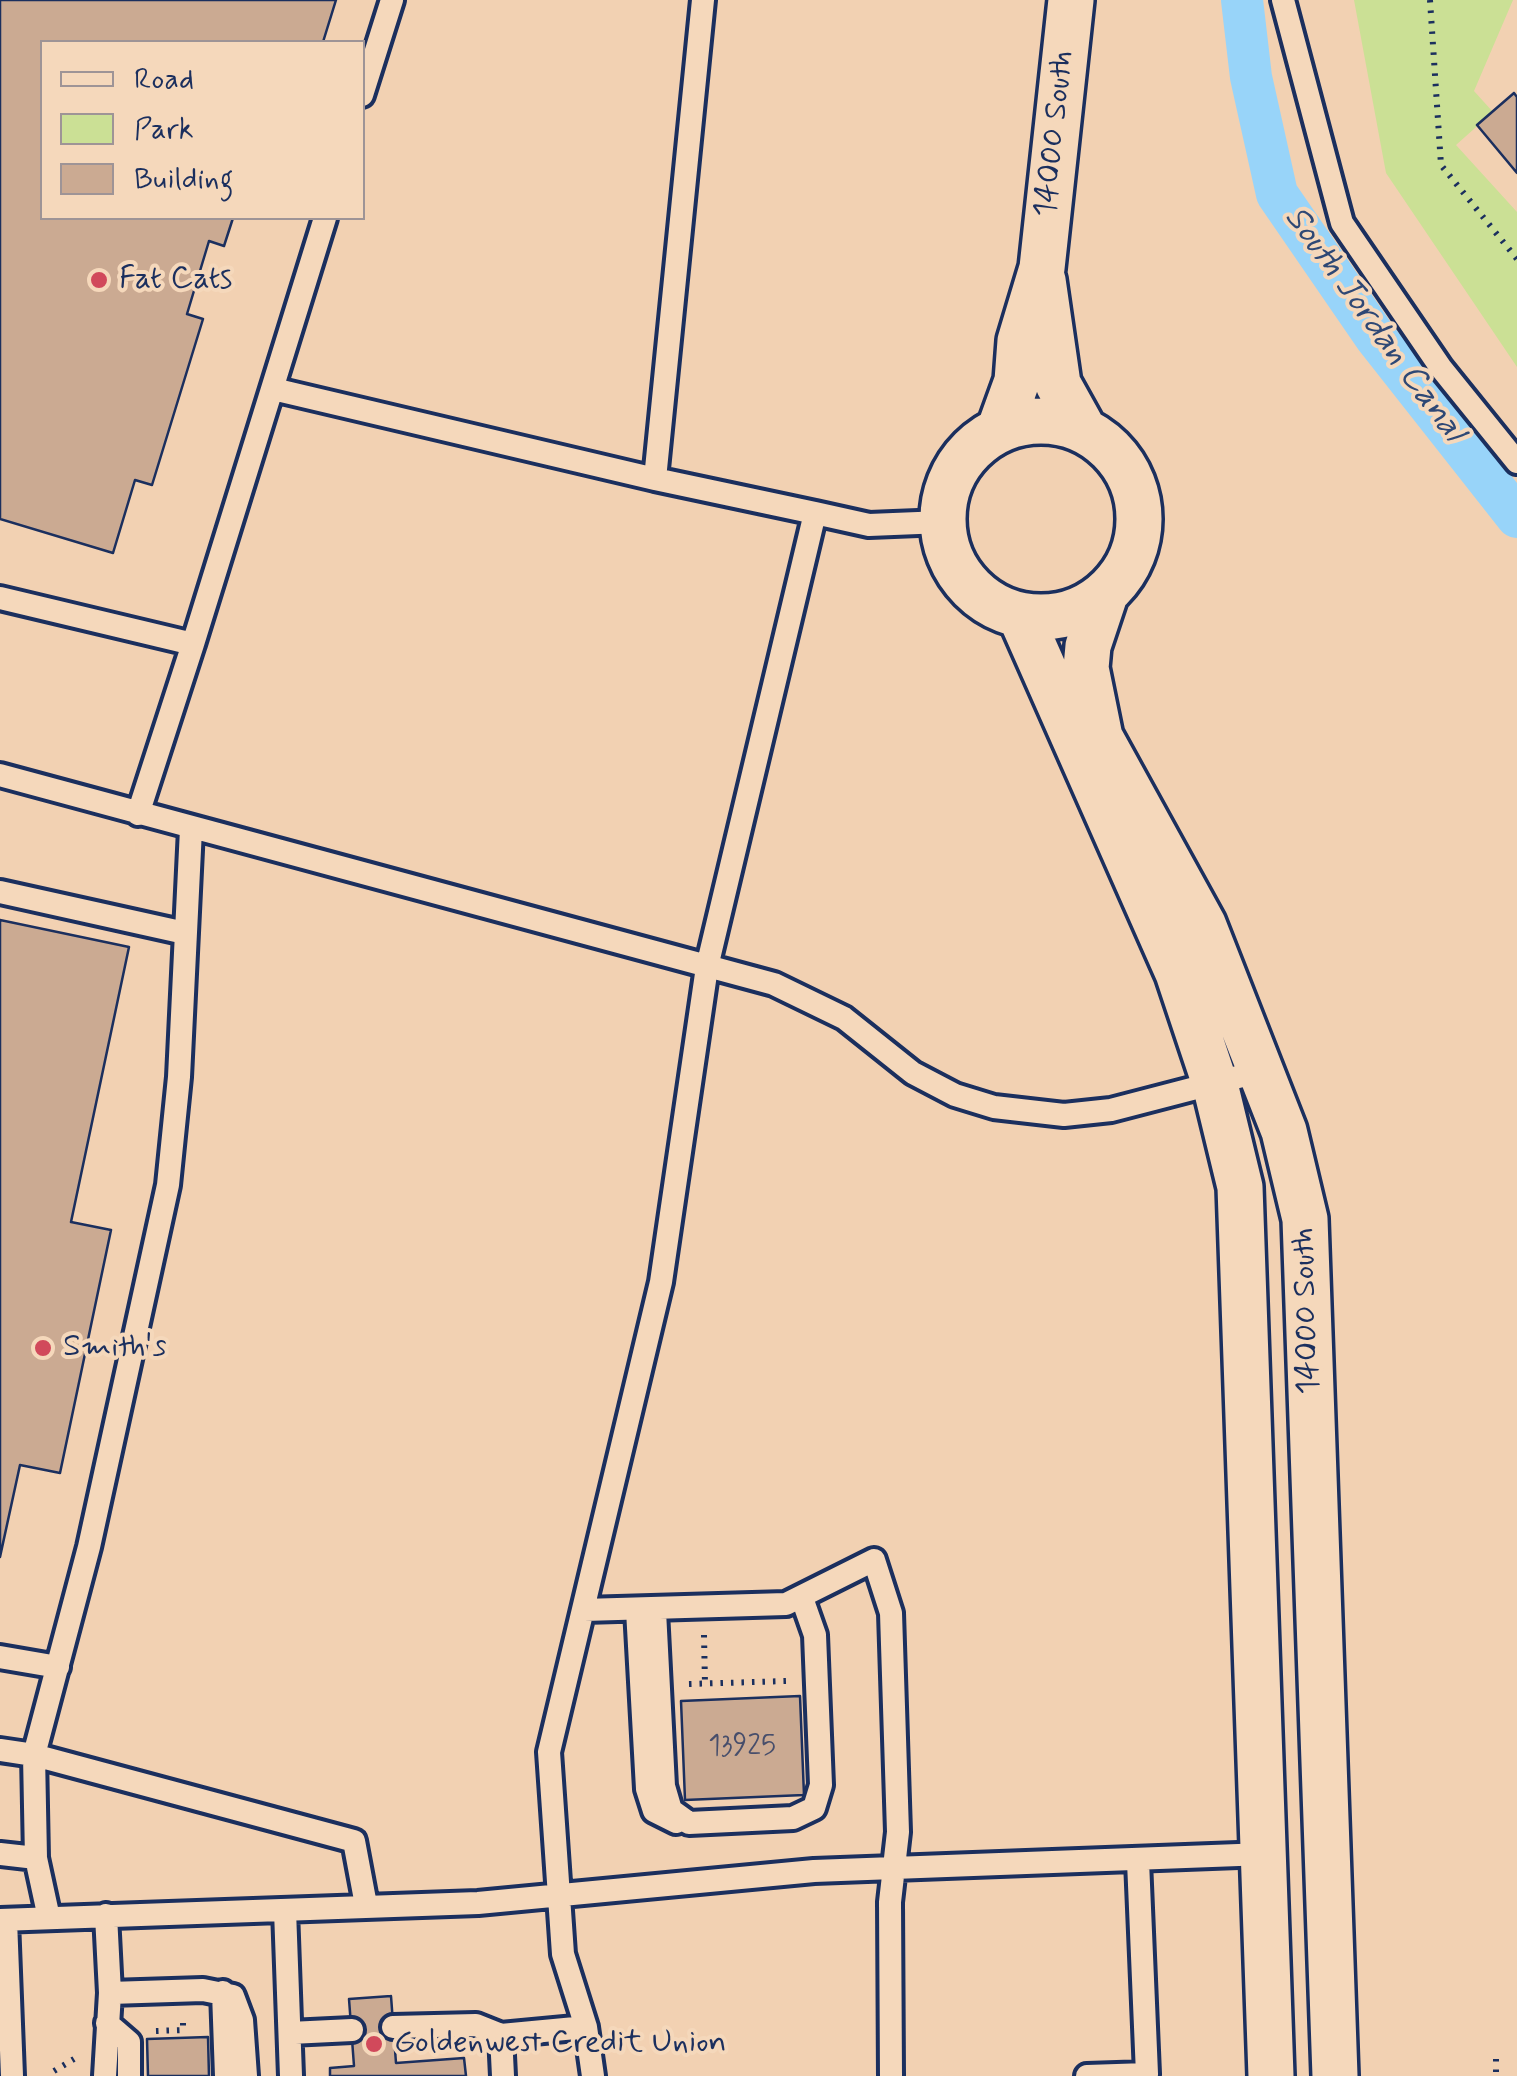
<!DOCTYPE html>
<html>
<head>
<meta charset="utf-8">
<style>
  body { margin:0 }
  #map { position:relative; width:1517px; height:2076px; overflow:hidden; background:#f2d1b2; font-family:Mynerve,sans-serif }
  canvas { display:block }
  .legend { position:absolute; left:40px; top:40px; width:325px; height:180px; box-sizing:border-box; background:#f5d8bb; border:2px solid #9e9496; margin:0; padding:12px 18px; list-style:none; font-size:30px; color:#1b2f5e }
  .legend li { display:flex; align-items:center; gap:20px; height:50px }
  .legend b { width:50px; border:2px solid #9e9496 }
</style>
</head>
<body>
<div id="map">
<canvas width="1517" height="2076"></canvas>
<ul class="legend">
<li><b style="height:12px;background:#f5d8bb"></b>Road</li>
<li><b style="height:28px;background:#cbe095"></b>Park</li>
<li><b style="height:28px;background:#cbaa92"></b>Building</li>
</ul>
</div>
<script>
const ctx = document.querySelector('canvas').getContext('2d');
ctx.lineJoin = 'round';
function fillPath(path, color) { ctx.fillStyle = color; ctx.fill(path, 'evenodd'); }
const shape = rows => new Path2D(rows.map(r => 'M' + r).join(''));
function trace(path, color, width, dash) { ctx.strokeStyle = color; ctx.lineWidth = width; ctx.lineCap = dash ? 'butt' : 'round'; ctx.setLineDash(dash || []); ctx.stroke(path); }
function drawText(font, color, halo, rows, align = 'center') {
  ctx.font = font + ' Mynerve,sans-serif'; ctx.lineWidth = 8; ctx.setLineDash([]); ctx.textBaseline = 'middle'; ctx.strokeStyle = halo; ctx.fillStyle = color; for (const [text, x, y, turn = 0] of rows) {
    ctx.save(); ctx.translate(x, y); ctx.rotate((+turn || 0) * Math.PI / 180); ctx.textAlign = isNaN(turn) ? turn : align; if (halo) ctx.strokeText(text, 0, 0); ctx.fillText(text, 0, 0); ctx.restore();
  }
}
fillPath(shape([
  [1354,0,1513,0,1474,91,1493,112,1456,145,1517,212,1517,367,1386,173]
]), '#cbe095');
trace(shape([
  [1242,0,1251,77,1277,194,1376,338,1517,517]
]), '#98d4f9', 42);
const building = shape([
  [0,0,336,0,323,42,42,42,42,218,233,218,224,246,209,241,187,314,203,319,152,485,135,480,113,553,0,519,0,0],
  [1514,93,1517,97,1517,173,1477,125,1514,93],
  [0,920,129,947,71,1222,111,1230,60,1473,20,1465,0,1557,0,920],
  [800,1696,804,1795,685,1800,681,1701,800,1696],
  [391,1996,396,2063,464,2058,466,2076,330,2076,330,2068,354,2066,349,1999,391,1996],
  [208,2037,209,2076,148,2076,147,2039,208,2037]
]);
fillPath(building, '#cbaa92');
trace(building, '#1b2f5e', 2.5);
const lane = shape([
  [703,0,655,479,815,513],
  [1283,0,1342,223,1441,368,1517,462],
  [362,95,392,0],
  [273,389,655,479],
  [0,598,193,644,138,814],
  [193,644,325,218],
  [0,775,774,984,844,1018,913,1073,955,1095,994,1107,1064,1115,1111,1110,1261,1071],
  [191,829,179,1077,168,1185,89,1547,34,1755,354,1841,366,1905],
  [0,892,185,933],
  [584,1610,786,1604,874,1560,891,1613,898,1832,890,1902,891,2076],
  [637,1610,647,1789,654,1811,676,1822],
  [655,1611,664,1786,671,1810,689,1823,793,1818,814,1808,821,1785,815,1635,802,1598],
  [0,1657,58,1667],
  [0,1750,34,1755,36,1858,49,1918],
  [0,1854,36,1858],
  [285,1910,291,2076],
  [0,1920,478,1903,814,1871,1265,1854],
  [6,1920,12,2076],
  [223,1992,226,2076],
  [110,1993,203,1990,233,1996,242,2020,246,2076],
  [107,2023,129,2042,129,2076],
  [393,2027,476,2025,501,2035],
  [290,2033,352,2030],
  [105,2076,110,1993,106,1915],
  [503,2076,501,2035,586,2027],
  [593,2076,586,2027,563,1954,549,1752,661,1282,707,967,815,513,869,525,943,522],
  [1087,2076,1147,2074,1138,1861]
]);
const street = shape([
  [1043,280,1058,384,1083,429],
  '943 519a98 98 0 1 1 196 0a98 98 0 1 1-196 0Z',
  [1000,428,1017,381,1020,341,1042,268,1071,0],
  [1105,595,1088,646,1086,668,1100,737,1203,924,1284,1131,1305,1219,1335,2076],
  [1020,615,1178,973,1215,1084,1240,1187,1271,2076]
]);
trace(lane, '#1b2f5e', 30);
trace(street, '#1b2f5e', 52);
trace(shape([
  [1430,0,1441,165,1517,259],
  [704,1635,705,1684],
  [689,1684,787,1681],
  [156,2031,183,2030,183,2019],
  [1496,2059,1496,2076],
  [54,2071,74,2059]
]), '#1b2f5e', 6, [2.5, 8]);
trace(lane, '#f5d8bb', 22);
trace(street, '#f5d8bb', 45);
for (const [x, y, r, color] of [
  [99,280,10,"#d1495b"],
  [43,1348,10,"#d1495b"],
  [374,2044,10,"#d1495b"]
]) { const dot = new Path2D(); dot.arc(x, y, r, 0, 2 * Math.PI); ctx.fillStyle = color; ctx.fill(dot); trace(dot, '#f5d8bb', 4); }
drawText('28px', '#474e6b', null, [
  ["13925",742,1748]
]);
drawText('32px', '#1b2f5e', '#f5d8bb', [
  ["14000 South",1056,134,-84],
  ["14000 South",1308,1311,-92]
]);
drawText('32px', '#1b2f5e', '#f5d8bb', [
  ["Fat Cats",119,280],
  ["Smith's",63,1348],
  ["Goldenwest Credit Union",394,2044]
], 'left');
drawText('italic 35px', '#2e4875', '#f5d8bb', [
  ["South Jordan Canal",1373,325,54]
]);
</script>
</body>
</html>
